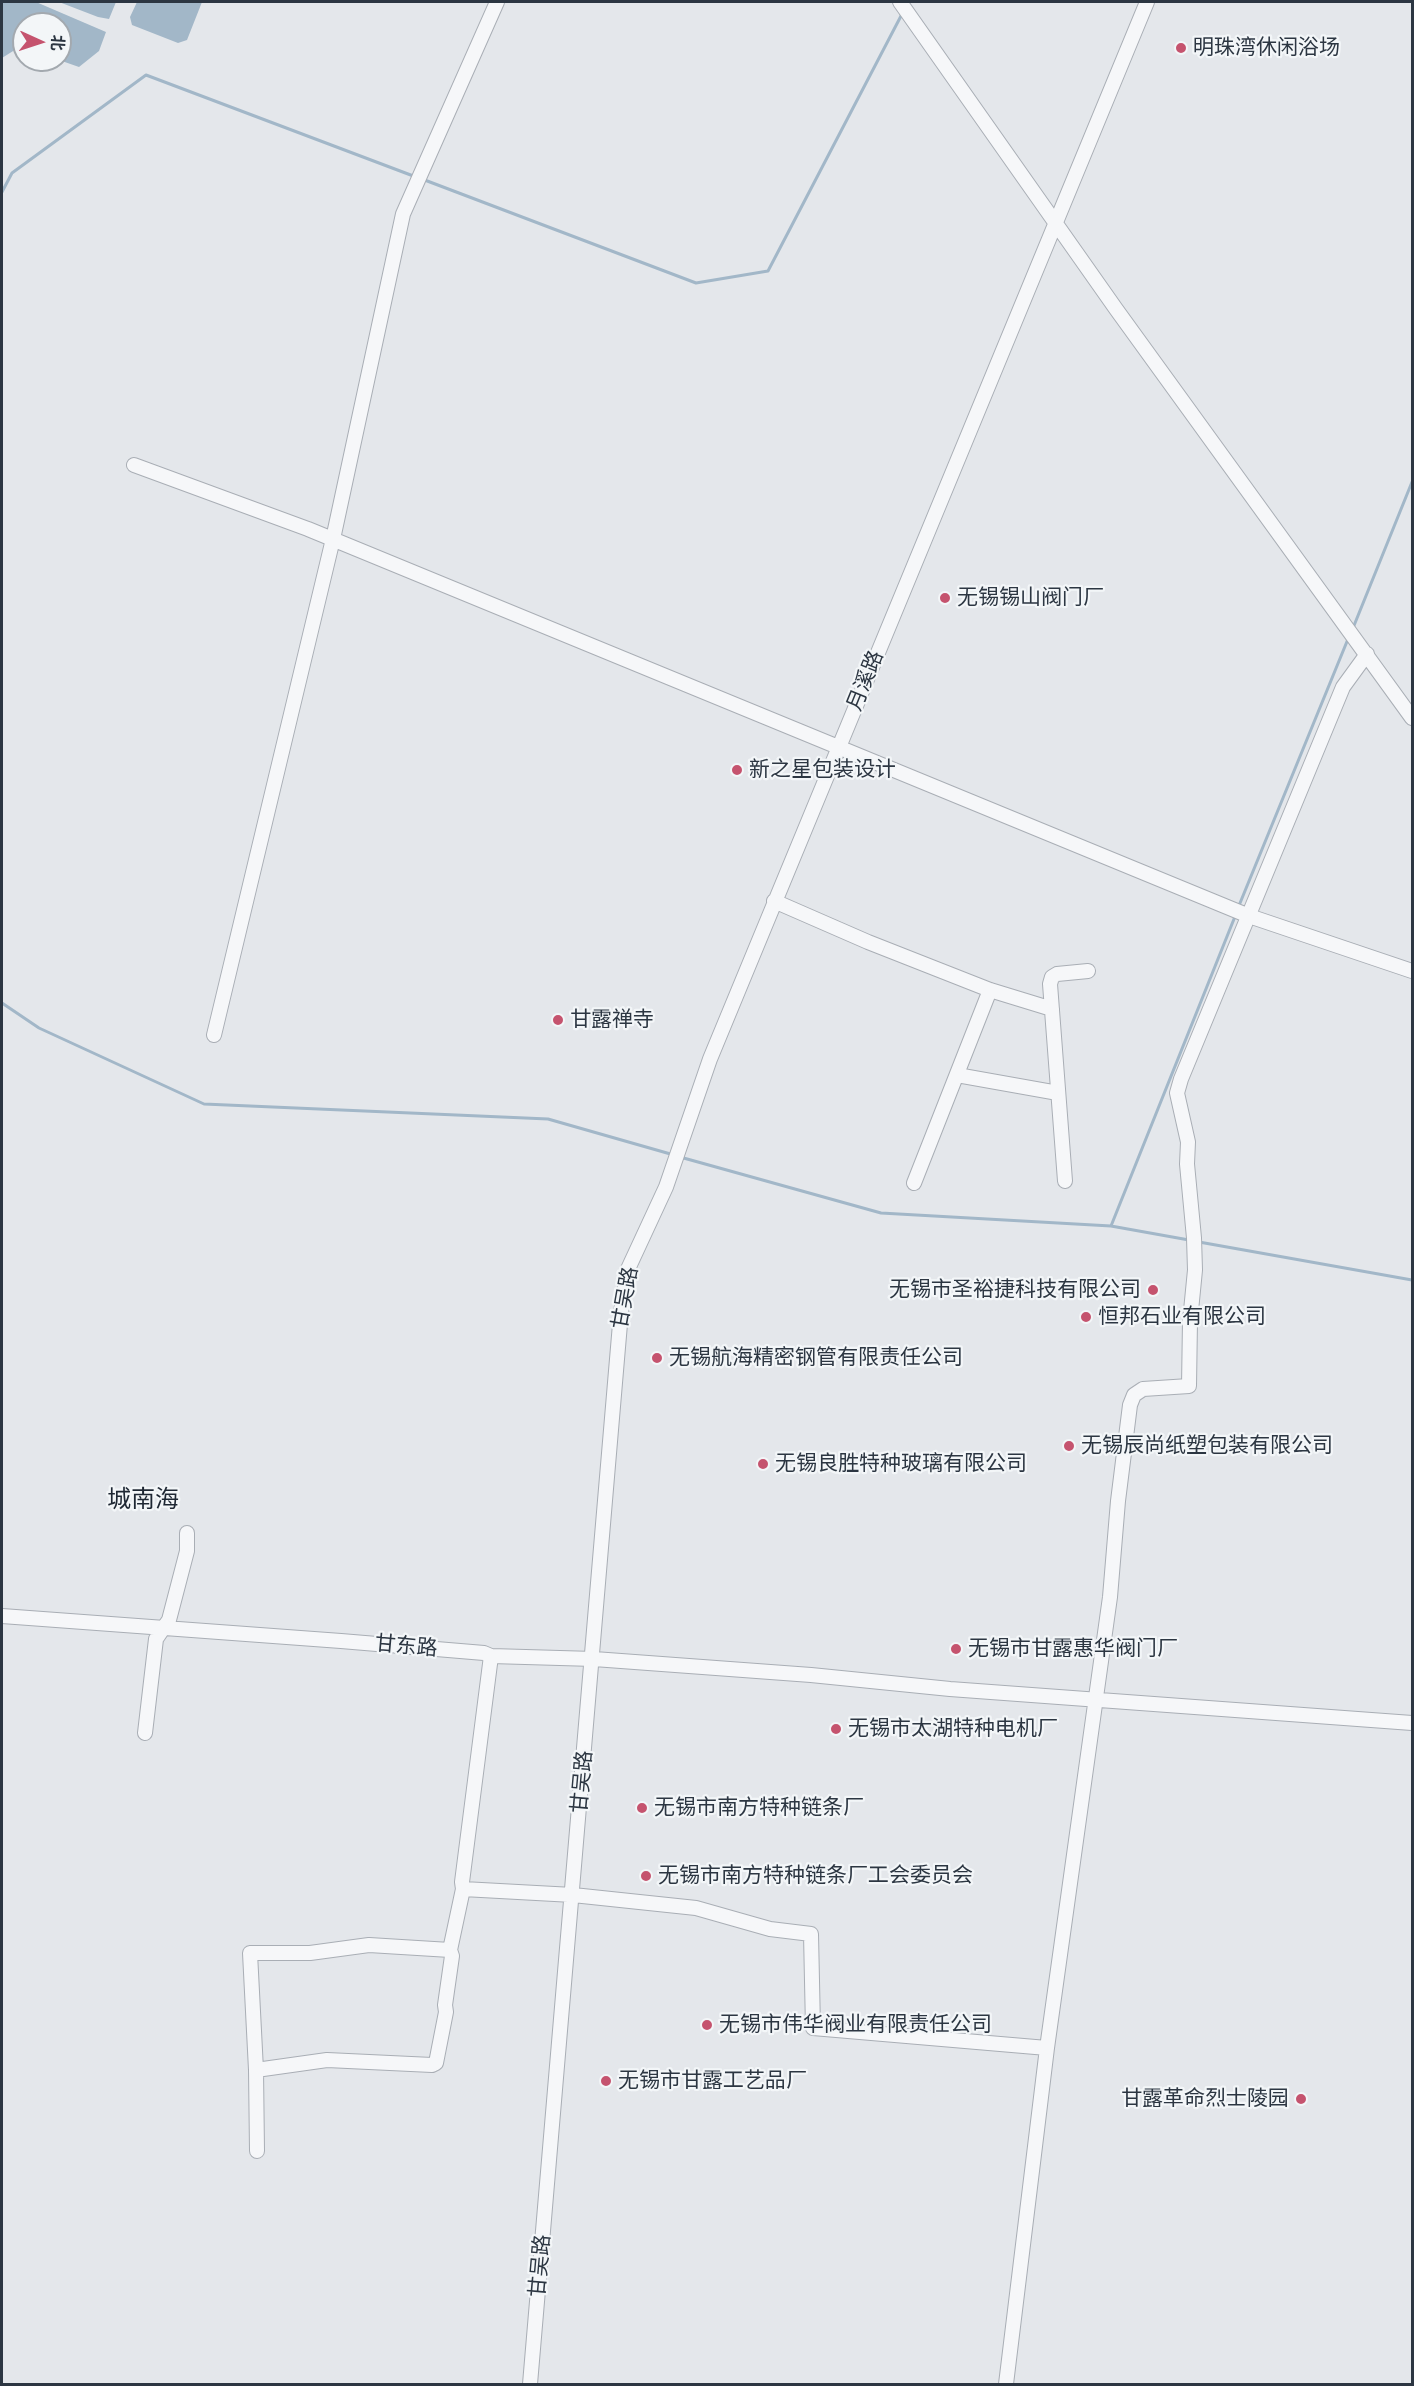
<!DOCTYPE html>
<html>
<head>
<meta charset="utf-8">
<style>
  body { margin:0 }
  #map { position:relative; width:1414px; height:2386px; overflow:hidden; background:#e4e7eb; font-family:"Archivo Narrow","Noto Sans SC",sans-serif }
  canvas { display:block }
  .frame { position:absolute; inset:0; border:3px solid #2c3642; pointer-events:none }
  .north { position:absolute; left:12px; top:12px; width:60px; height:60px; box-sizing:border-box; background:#f3f6f8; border:2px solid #a3a9af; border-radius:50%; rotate:93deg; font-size:16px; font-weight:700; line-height:24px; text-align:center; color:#2c3642 }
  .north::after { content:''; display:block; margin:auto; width:21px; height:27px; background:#c5536e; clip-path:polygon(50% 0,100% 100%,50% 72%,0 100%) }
</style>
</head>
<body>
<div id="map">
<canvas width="1414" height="2386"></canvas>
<div class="frame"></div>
<div class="north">北</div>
</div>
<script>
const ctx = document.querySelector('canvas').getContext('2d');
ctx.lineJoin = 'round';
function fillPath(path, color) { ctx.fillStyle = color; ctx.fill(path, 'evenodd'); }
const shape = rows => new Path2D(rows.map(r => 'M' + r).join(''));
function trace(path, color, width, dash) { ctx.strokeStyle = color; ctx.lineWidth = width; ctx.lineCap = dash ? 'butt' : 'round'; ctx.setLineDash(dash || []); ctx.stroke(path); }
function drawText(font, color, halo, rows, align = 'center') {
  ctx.font = font + ' "Archivo Narrow","Noto Sans SC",sans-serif'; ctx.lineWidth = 4.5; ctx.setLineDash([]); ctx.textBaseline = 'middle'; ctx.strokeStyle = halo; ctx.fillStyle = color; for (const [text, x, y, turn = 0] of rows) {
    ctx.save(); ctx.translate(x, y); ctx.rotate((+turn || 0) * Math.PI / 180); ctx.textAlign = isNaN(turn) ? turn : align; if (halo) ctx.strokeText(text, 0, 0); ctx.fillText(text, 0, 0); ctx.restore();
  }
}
fillPath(shape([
  [2,2,36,2,106,32,99,51,79,67,59,60,60,24,24,24,24,48,21,46,2,58],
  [59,2,116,2,109,19,98,17],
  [137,2,202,2,187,40,178,43,132,25,130,17]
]), '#a2b7c8');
trace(shape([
  [422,179,696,283,768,271,902,14],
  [2,192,12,173,146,75,416,177],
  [1353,628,1412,482],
  [1238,908,1348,639],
  [2,1003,39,1028,204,1104,548,1119,674,1155],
  [680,1157,881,1213,1111,1226,1189,1240],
  [1111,1226,1236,914],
  [1199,1242,1412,1280]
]), '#a2b7c8', 3);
const minor = shape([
  [900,2,1116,309,1412,718],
  [134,465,308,529,1249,916,1412,971],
  [774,901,868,942,990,990,1052,1009],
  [214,1035,333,539,403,214,497,2],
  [957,1075,1058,1093],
  [1065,1181,1050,984,1052,977,1057,974,1088,971],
  [914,1183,990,990],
  [2,1616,341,1641,484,1653,491,1656,594,1659,811,1675,950,1689,1412,1723],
  [145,1733,156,1639,169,1620,187,1551,187,1533],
  [463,1889,573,1895,696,1908,770,1929,811,1934,813,2028,1047,2048],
  [256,2070,327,2060,432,2065,436,2063,446,2012,445,2005,452,1956,450,1950,463,1889,462,1882,491,1656],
  [257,2151,256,2070,250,1953,310,1953,369,1945,450,1950],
  [530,2384,621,1312,628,1269,666,1187,710,1059,1147,2],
  [1006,2384,1047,2048,1110,1597,1118,1501,1130,1405,1134,1395,1143,1389,1189,1386,1190,1321,1195,1270,1194,1238,1187,1164,1188,1142,1177,1093,1181,1079,1343,687,1367,654]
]);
trace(minor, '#a9aeb5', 16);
trace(minor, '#f6f7f9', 14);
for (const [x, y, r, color] of [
  [1181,48,6,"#c5536e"],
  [945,598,6,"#c5536e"],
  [737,770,6,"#c5536e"],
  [558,1020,6,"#c5536e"],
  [1153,1290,6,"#c5536e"],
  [1086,1317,6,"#c5536e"],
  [657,1358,6,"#c5536e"],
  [1069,1446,6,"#c5536e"],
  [763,1464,6,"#c5536e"],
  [956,1649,6,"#c5536e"],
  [836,1729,6,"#c5536e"],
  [642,1808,6,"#c5536e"],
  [646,1876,6,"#c5536e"],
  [707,2025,6,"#c5536e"],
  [606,2081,6,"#c5536e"],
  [1301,2099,6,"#c5536e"]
]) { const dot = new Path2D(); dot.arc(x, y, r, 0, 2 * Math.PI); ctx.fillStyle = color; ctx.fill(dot); trace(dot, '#f3f6f8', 2); }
drawText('21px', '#2c3642', '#f3f6f8', [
  ["明珠湾休闲浴场",1193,48],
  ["无锡锡山阀门厂",957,598],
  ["新之星包装设计",749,770],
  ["甘露禅寺",570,1020],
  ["无锡市圣裕捷科技有限公司",1141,1290,"right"],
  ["恒邦石业有限公司",1098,1317],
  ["无锡航海精密钢管有限责任公司",669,1358],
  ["无锡辰尚纸塑包装有限公司",1081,1446],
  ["无锡良胜特种玻璃有限公司",775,1464],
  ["无锡市甘露惠华阀门厂",968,1649],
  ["无锡市太湖特种电机厂",848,1729],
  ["无锡市南方特种链条厂",654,1808],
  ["无锡市南方特种链条厂工会委员会",658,1876],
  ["无锡市伟华阀业有限责任公司",719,2025],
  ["无锡市甘露工艺品厂",618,2081],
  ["甘露革命烈士陵园",1289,2099,"right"]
], 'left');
drawText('21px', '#2c3642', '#f3f6f8', [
  ["月溪路",866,681,-68],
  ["甘吴路",626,1298,-80],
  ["甘东路",406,1647,5],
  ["甘吴路",583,1782,-85],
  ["甘吴路",541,2266,-85]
]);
drawText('24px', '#1e2733', '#f3f6f8', [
  ["城南海",143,1501]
]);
</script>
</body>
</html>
